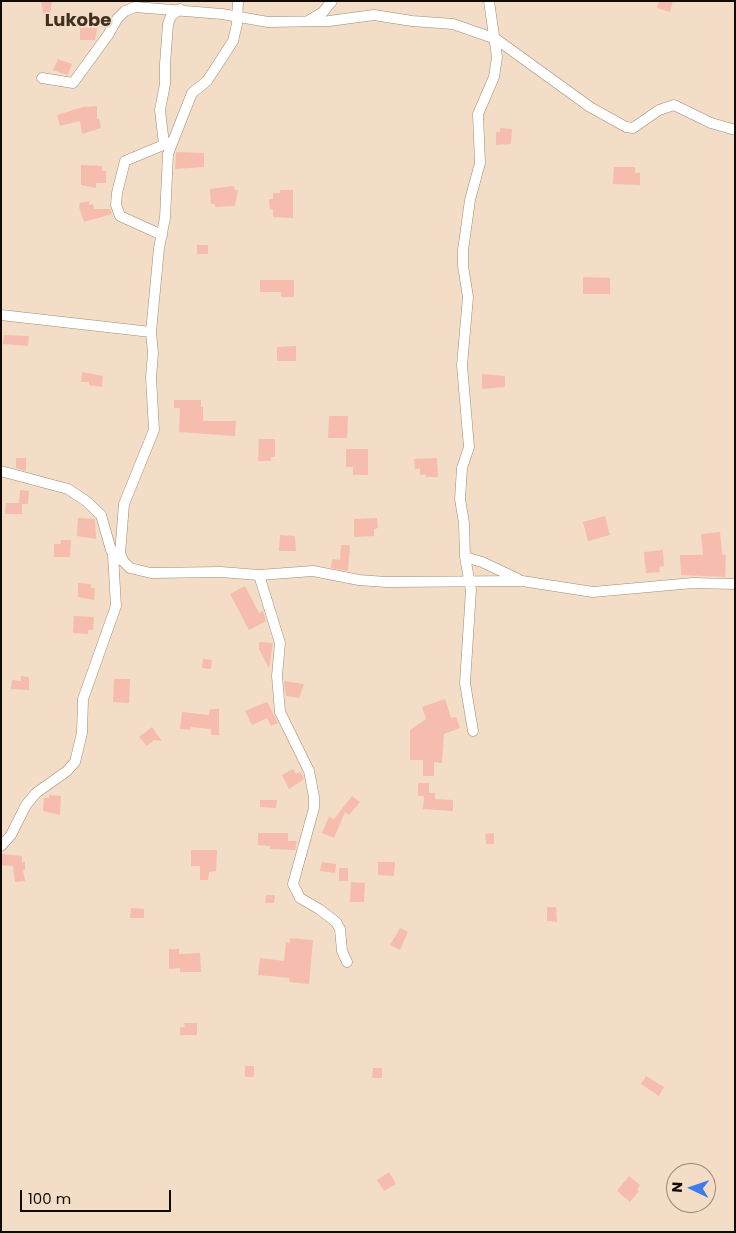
<!DOCTYPE html>
<html>
<head>
<meta charset="utf-8">
<style>
  body { margin:0 }
  #map { position:relative; width:736px; height:1233px; overflow:hidden; background:#f3ddc7; font-family:Poppins,sans-serif }
  canvas { display:block }
  .frame { position:absolute; inset:0; border:2px solid #120b04; pointer-events:none }
  .north { position:absolute; left:666px; top:1163px; width:50px; height:50px; box-sizing:border-box; background:#f3ddc7; border:1px solid #998979; border-radius:50%; rotate:273deg; font-size:14px; font-weight:700; line-height:20px; text-align:center; color:#120b04 }
  .north::after { content:''; display:block; margin:auto; width:18px; height:22px; background:#3c7be9; clip-path:polygon(50% 0,100% 100%,50% 72%,0 100%) }
  .scale { position:absolute; left:20px; top:1190px; width:151px; height:22px; box-sizing:border-box; border:2px solid #120b04; border-top:0; padding-left:6px; font-size:15px; line-height:18px; white-space:nowrap; color:#120b04; -webkit-text-stroke:4px #f3ddc7; paint-order:stroke }
</style>
</head>
<body>
<div id="map">
<canvas width="736" height="1233"></canvas>
<div class="frame"></div>
<div class="north">N</div>
<div class="scale">100 m</div>
</div>
<script>
const ctx = document.querySelector('canvas').getContext('2d');
ctx.lineJoin = 'round';
function fillPath(path, color) { ctx.fillStyle = color; ctx.fill(path, 'evenodd'); }
const shape = rows => new Path2D(rows.map(r => 'M' + r).join(''));
function trace(path, color, width, dash) { ctx.strokeStyle = color; ctx.lineWidth = width; ctx.lineCap = dash ? 'butt' : 'round'; ctx.setLineDash(dash || []); ctx.stroke(path); }
function drawText(font, color, halo, rows, align = 'center') {
  ctx.font = font + ' Poppins,sans-serif'; ctx.lineWidth = 4; ctx.setLineDash([]); ctx.textBaseline = 'middle'; ctx.strokeStyle = halo; ctx.fillStyle = color; for (const [text, x, y, turn = 0] of rows) {
    ctx.save(); ctx.translate(x, y); ctx.rotate((+turn || 0) * Math.PI / 180); ctx.textAlign = isNaN(turn) ? turn : align; if (halo) ctx.strokeText(text, 0, 0); ctx.fillText(text, 0, 0); ctx.restore();
  }
}
fillPath(shape([
  [41,1,52,1,50,15,43,14],
  [659,1,673,1,670,12,657,8],
  [85,23,98,23,95,40,80,40,80,25,85,25],
  [58,59,72,64,68,75,53,70],
  [97,106,97,119,99,119,101,128,82,134,80,121,60,126,57,115,83,107],
  [500,128,512,129,511,144,496,145,496,132,500,132],
  [176,152,204,153,204,167,175,169],
  [81,165,102,166,102,171,106,171,106,183,96,183,96,188,81,185],
  [614,167,635,167,635,173,640,173,640,185,613,184],
  [234,186,235,190,238,190,235,206,215,207,215,204,211,204,210,189],
  [280,190,293,190,293,218,273,217,273,209,270,210,269,199,273,199,273,193,280,193],
  [89,201,89,205,93,204,94,209,110,209,112,214,84,222,79,207,80,203],
  [197,245,208,245,208,254,197,254],
  [583,277,610,278,610,294,583,294],
  [260,280,294,280,294,297,281,297,281,292,260,292],
  [4,335,29,336,28,346,3,344],
  [296,346,296,361,277,361,277,347],
  [82,372,103,376,102,387,89,385,89,382,81,382],
  [482,374,505,376,505,387,482,389],
  [174,400,201,400,201,407,203,407,203,421,236,421,235,436,179,432,180,408,174,408],
  [329,416,348,416,347,438,328,438],
  [259,439,275,439,275,457,271,457,271,461,258,461],
  [346,449,368,449,368,475,353,475,353,467,346,467],
  [16,458,26,458,26,471,16,468],
  [437,458,438,477,426,477,425,474,420,475,420,468,415,469,414,459],
  [20,490,29,491,28,504,22,504,22,514,5,514,6,503,19,503],
  [605,516,610,535,588,541,583,522],
  [78,518,95,519,96,539,77,536],
  [377,518,378,528,374,529,374,536,354,537,354,519],
  [720,532,722,554,726,555,725,577,681,575,680,555,703,555,701,534],
  [280,535,295,536,296,551,279,551],
  [61,540,71,540,70,557,54,557,54,544,61,544],
  [341,545,350,545,348,571,331,568,332,559,340,560],
  [663,550,664,566,659,567,660,572,646,573,644,552],
  [78,583,91,584,91,588,95,588,94,600,78,597],
  [245,586,259,613,263,611,266,621,249,630,230,594],
  [74,616,94,617,93,630,88,630,88,634,73,633],
  [259,642,273,643,269,668,259,649],
  [203,659,212,660,211,669,202,668],
  [21,676,29,677,29,690,11,689,12,680,21,681],
  [114,679,130,679,129,703,113,702],
  [284,681,304,684,299,698,286,696],
  [445,699,451,718,456,717,460,728,444,734,442,763,434,762,434,776,423,776,423,760,410,760,410,730,426,719,422,707],
  [267,702,278,723,271,726,267,718,252,725,245,711],
  [210,709,219,709,219,735,211,735,211,729,191,727,190,730,180,729,182,712,209,715],
  [152,727,162,741,154,740,147,746,139,737],
  [293,769,296,774,300,772,304,779,289,789,282,775],
  [418,783,429,783,429,793,435,793,435,799,453,800,453,811,423,809,424,796,418,796],
  [49,795,61,796,60,815,43,811,44,798,49,798],
  [352,796,360,802,349,815,345,812,334,838,322,833,329,817,334,819],
  [260,800,277,800,276,808,260,807],
  [258,833,288,833,288,841,297,841,295,850,270,849,270,846,258,845],
  [494,833,494,844,486,844,485,834],
  [191,850,217,850,216,871,209,872,208,880,200,880,200,866,191,866],
  [1,854,22,856,22,862,25,862,25,870,23,870,25,881,15,882,13,866,1,865],
  [322,862,336,864,335,873,320,871],
  [378,862,395,862,394,876,378,875],
  [339,868,348,868,348,881,339,881],
  [351,882,365,883,364,902,350,902],
  [266,895,275,895,274,903,265,903],
  [547,907,556,907,557,922,547,921],
  [131,908,144,909,144,918,130,918],
  [400,928,408,932,400,950,390,945],
  [290,938,313,940,309,984,289,982,290,978,258,975,260,958,284,961,286,942,290,943],
  [169,949,179,949,179,954,200,953,201,972,180,972,180,968,169,969],
  [184,1023,197,1023,197,1035,180,1035,180,1027,185,1027],
  [245,1066,254,1066,254,1077,245,1077],
  [373,1068,382,1068,382,1078,372,1078],
  [646,1076,664,1087,659,1096,641,1084],
  [389,1172,396,1184,384,1191,377,1180],
  [629,1176,640,1185,637,1190,639,1191,630,1202,617,1191]
]), '#f6bcad');
const minor = shape([
  [238,1,237,24,233,41,207,81,192,93,168,154,165,218,159,248,151,332,153,353,151,377,154,430,124,504,120,554,124,562,130,568,151,573,221,572,259,575,313,571,359,580,386,582,522,581,593,592,693,583,735,584],
  [308,21,323,12,332,1],
  [42,78,73,83,108,35,117,19,125,11,135,7,222,14,268,22,329,21,374,15,412,21,453,24,496,39,590,107,626,127,633,128,659,110,674,105,711,123,735,130],
  [164,144,160,110,165,84,165,64,168,24,171,16,180,9],
  [162,235,120,216,116,205,117,193,125,161,173,141],
  [1,315,151,332],
  [1,471,68,489,86,501,101,515,111,550,118,560],
  [465,557,482,562,518,579],
  [259,575,280,643,277,676,280,712,309,771,314,797,314,808,293,884,300,898,319,909,336,922,340,929,342,951,347,962],
  [473,731,465,683,471,590,465,557,464,523,460,499,462,468,469,447,462,365,468,297,463,266,463,250,470,200,480,163,478,114,494,77,497,57,489,1],
  [1,846,11,835,26,805,36,793,67,771,75,762,82,733,83,699,116,606,113,555]
]);
trace(minor, '#9e8b76', 11);
trace(minor, '#fff', 10);
drawText('bold 18px', '#40301e', '#f3ddc7', [
  ["Lukobe",78,21]
]);
</script>
</body>
</html>
